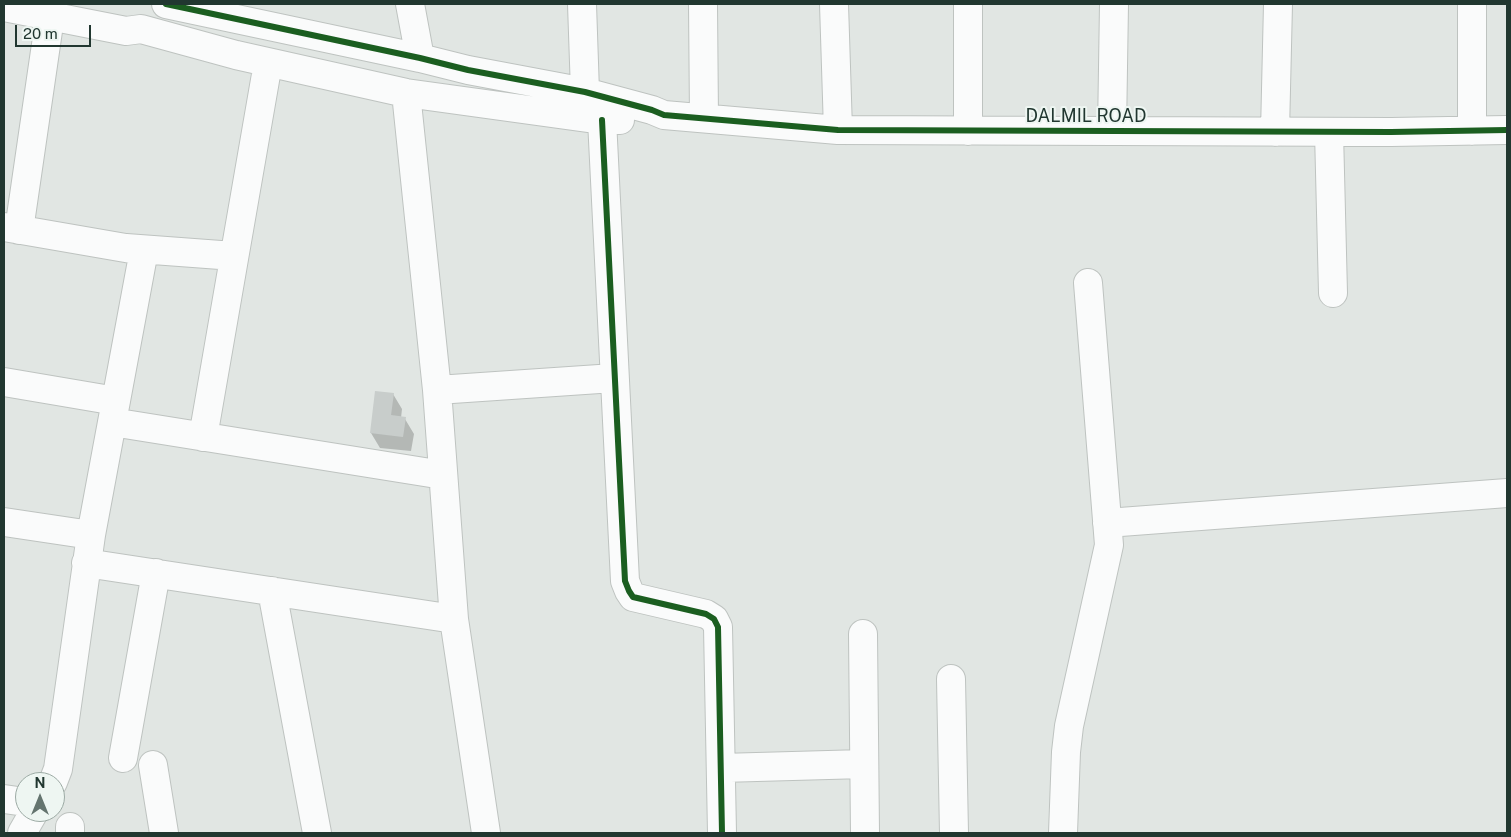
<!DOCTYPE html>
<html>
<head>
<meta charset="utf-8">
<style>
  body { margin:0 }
  #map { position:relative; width:1511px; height:837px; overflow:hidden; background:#e1e6e3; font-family:"Public Sans",sans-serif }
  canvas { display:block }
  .frame { position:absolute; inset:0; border:5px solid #213730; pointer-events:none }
  .north { position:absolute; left:15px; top:772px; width:50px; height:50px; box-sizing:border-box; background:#eef6f2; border:1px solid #9caaa4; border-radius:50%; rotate:0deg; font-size:14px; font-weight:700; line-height:20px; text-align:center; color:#213730 }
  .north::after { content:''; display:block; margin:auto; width:18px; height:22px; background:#64746f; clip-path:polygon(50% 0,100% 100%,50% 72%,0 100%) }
  .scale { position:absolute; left:15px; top:25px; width:76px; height:22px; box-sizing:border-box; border:2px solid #213730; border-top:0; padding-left:6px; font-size:15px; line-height:18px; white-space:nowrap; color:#213730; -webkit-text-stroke:4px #eef6f2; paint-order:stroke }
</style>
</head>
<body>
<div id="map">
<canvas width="1511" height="837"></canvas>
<div class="frame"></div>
<div class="north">N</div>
<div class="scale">20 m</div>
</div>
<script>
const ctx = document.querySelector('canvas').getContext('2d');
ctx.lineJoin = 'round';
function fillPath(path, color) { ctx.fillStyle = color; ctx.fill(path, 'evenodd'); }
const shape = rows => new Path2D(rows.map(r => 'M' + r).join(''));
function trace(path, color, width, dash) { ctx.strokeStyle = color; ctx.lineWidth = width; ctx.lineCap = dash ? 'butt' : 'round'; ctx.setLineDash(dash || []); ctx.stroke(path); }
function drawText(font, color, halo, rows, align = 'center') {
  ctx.font = font + ' "Public Sans",sans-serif'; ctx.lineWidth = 4; ctx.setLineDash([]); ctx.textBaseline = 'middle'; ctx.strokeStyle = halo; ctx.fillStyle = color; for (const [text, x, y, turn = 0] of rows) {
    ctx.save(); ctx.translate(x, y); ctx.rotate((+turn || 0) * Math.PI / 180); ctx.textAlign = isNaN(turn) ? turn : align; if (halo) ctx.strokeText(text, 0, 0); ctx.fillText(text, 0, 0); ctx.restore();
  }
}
fillPath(shape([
  [393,394,402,409,401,418,405,419,414,434,411,451,380,448,371,433]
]), '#0003');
fillPath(shape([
  [375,391,394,393,391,415,406,417,403,437,370,433]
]), '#c8cdcb');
const minor = shape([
  [166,4,420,58,468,70,585,92,652,110,664,115,838,130,1391,132,1507,130],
  [410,4,420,58],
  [582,4,585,92],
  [703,4,704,118],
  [834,4,838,130],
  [968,4,968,131],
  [4,7,126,31,141,29,236,55,406,93,602,120,620,120],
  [406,93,437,390,454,619,486,833],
  [602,120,625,581,629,591,633,597,706,614,714,619,718,627,722,833],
  [1112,131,1114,4],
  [1472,131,1472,4],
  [1275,132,1278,4],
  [1329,132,1333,293],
  [4,227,137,250,141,254,142,261,91,535,58,769,53,782],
  [19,230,50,17],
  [126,248,234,256],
  [4,382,116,401],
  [437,390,614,378],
  [112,422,443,475],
  [203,437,268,63],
  [4,522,91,535],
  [1107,523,1507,493],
  [86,563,454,619],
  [272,591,317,833],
  [863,634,865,833],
  [951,679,954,833],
  [123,758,156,573],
  [153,765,164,833],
  [721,768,864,764],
  [4,799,25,802],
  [70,827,70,833],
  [22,833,34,812],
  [1063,833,1066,752,1069,726,1109,545,1088,283]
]);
trace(minor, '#bec3c0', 30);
trace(minor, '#fafbfb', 28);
trace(shape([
  [166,4,420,58,468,70,585,92,652,110,664,115,838,130,1391,132,1507,130],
  [602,120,625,581,629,591,633,597,706,614,714,619,718,627,722,833]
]), '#1b5e20', 6);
drawText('18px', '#213730', '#eef6f2', [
  ["DALMIL ROAD",1086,116]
]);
</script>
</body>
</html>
